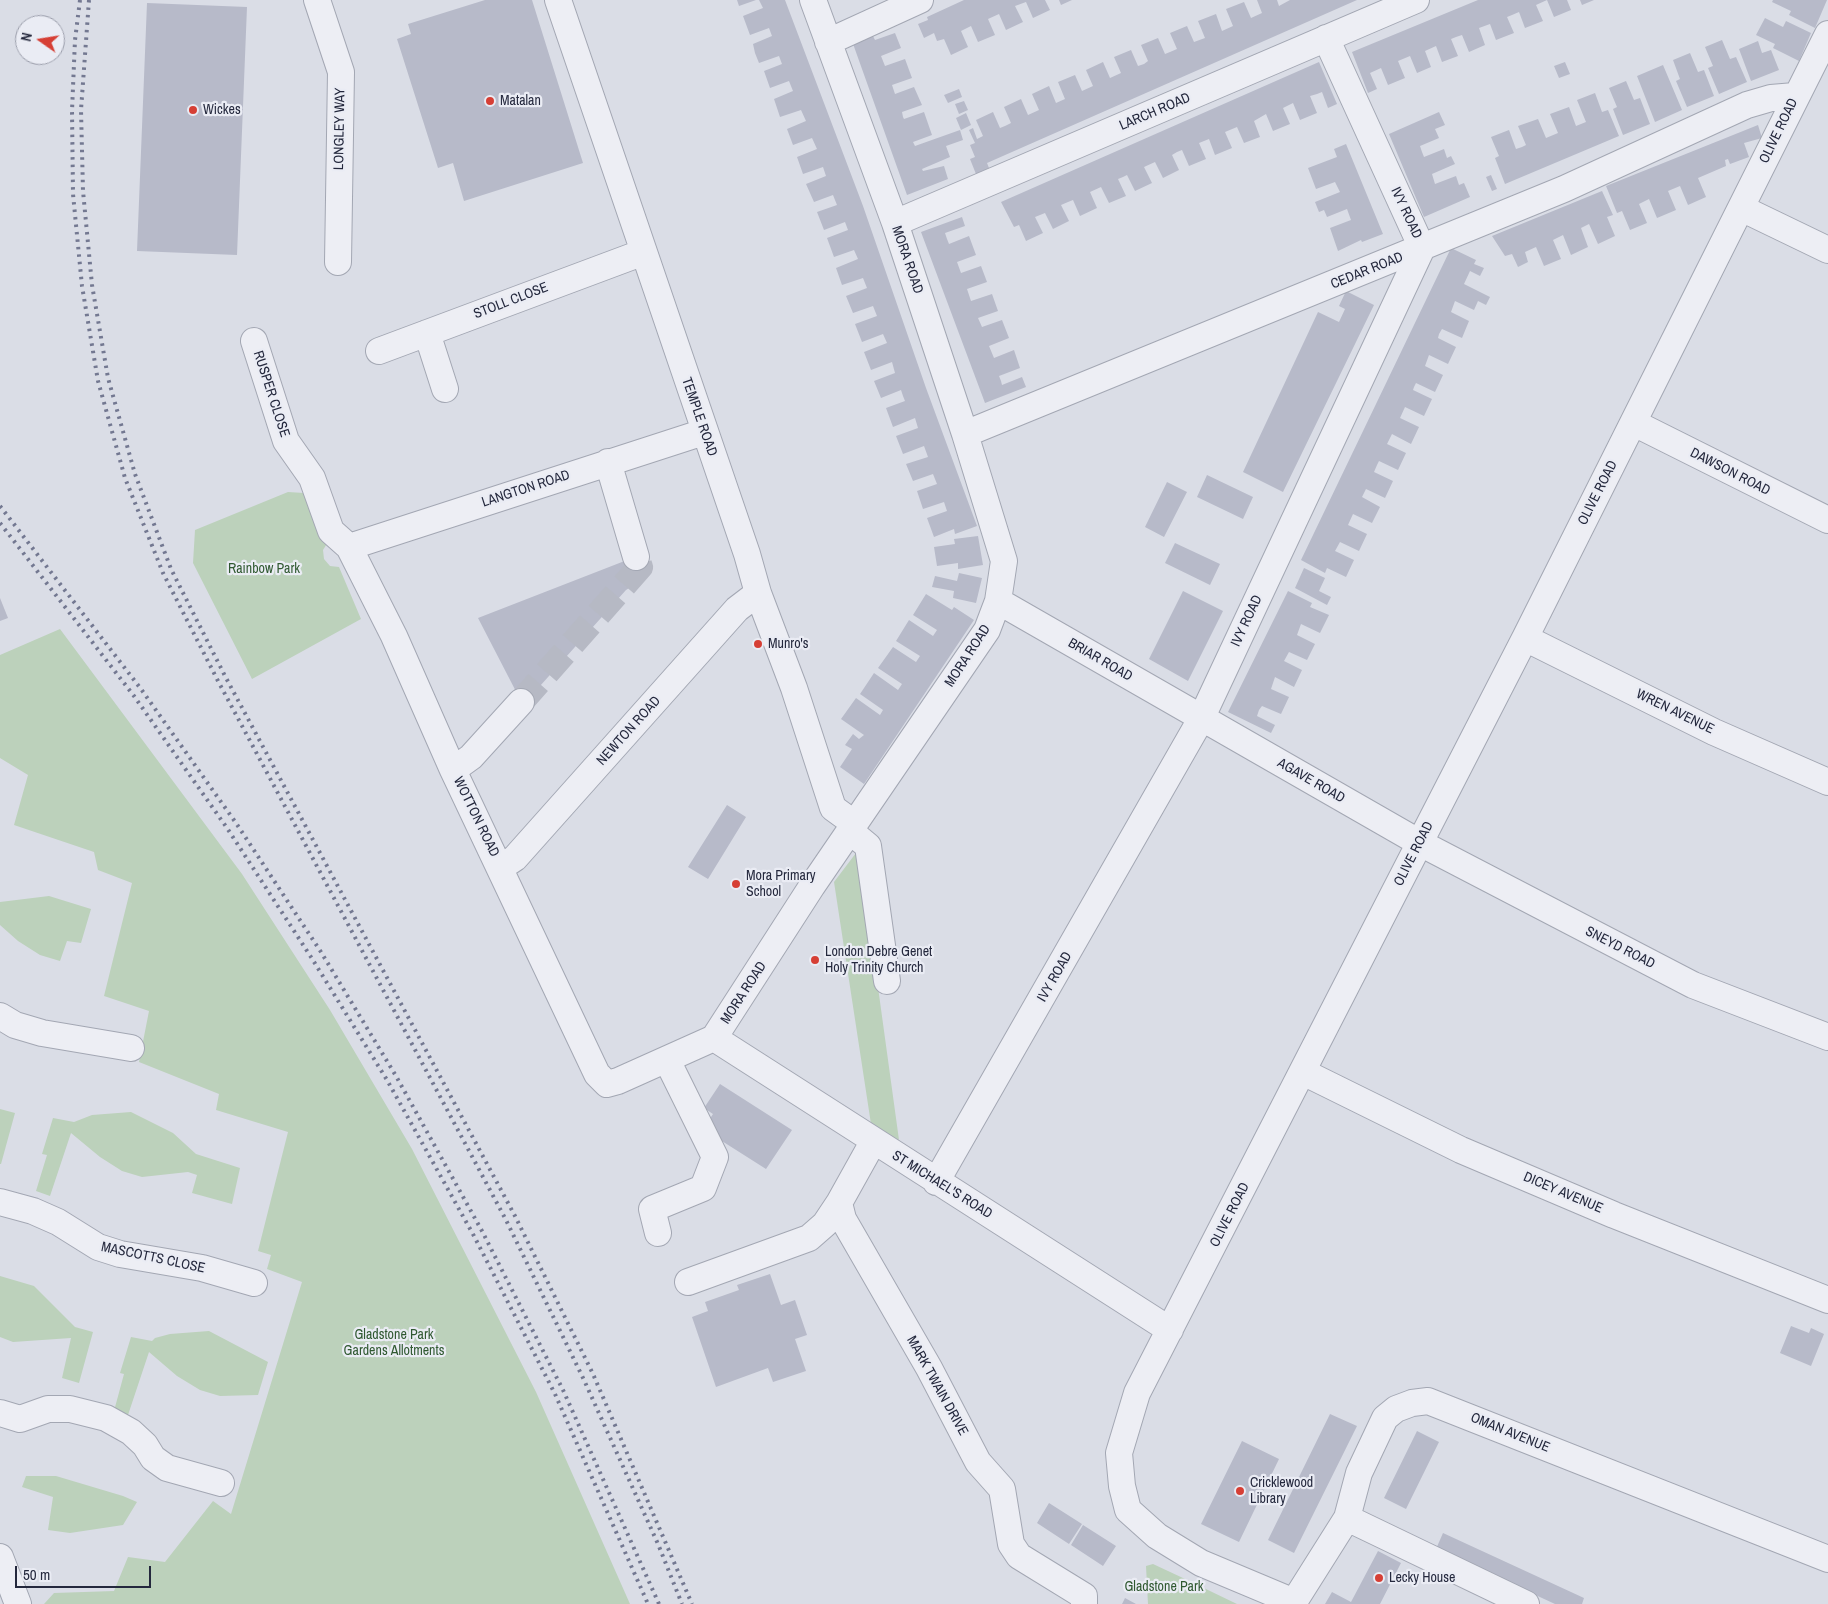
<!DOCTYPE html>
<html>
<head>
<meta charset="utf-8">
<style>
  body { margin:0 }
  #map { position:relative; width:1828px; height:1604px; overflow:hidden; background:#dadde6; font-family:"Archivo Narrow",sans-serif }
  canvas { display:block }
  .north { position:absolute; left:15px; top:15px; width:50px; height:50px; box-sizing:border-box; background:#eaecf4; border:1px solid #9b9eab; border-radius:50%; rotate:283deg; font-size:14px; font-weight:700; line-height:20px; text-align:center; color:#24283d }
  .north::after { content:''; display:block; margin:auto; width:18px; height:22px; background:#d63f35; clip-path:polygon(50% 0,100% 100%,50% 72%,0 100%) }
  .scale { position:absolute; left:15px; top:1566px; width:136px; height:22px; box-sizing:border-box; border:2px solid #24283d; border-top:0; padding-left:6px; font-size:15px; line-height:18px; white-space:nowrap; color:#24283d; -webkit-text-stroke:4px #eaecf4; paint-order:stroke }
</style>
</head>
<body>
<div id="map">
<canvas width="1828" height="1604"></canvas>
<div class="north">N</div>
<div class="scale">50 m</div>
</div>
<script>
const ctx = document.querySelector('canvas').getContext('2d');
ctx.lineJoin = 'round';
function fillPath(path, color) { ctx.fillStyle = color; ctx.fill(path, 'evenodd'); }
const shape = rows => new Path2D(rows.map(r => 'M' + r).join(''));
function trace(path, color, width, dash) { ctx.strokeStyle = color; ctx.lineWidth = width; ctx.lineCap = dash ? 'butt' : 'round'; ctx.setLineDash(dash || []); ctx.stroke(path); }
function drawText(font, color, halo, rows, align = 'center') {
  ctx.font = font + ' "Archivo Narrow",sans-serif'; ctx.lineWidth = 4.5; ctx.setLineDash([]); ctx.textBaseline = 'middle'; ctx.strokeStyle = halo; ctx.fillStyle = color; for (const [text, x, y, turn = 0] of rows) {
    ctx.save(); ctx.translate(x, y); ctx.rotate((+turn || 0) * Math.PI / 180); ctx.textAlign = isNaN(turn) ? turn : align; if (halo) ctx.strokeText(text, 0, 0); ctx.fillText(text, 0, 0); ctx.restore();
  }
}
fillPath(shape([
  [288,492,304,493,328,542,323,550,324,559,330,566,339,567,361,619,252,679,193,563,195,530],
  [60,629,242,874,330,1010,412,1149,536,1392,630,1604,44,1604,54,1593,114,1591,128,1557,165,1562,213,1501,231,1514,302,1282,267,1269,271,1255,258,1251,288,1132,216,1110,219,1094,139,1062,149,1011,104,996,132,883,98,870,94,852,14,825,28,775,0,758,0,655],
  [859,849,899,1140,871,1124,834,882],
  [49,896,91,909,81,943,67,941,60,961,40,955,18,941,0,925,0,902],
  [0,1109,15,1113,1,1164,0,1164],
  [131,1112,173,1133,196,1154,240,1168,232,1204,192,1193,197,1175,188,1172,142,1177,122,1171,100,1157,71,1133,50,1196,36,1191,47,1155,42,1154,53,1118,74,1122,92,1115],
  [0,1276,34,1286,75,1327,93,1332,79,1383,62,1378,71,1338,13,1342,0,1337],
  [209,1331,268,1362,258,1395,220,1396,200,1390,177,1376,149,1352,128,1415,114,1411,124,1374,120,1373,131,1337,152,1341,155,1338,170,1334],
  [26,1476,56,1476,123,1496,137,1502,123,1525,70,1533,48,1530,53,1497,22,1487],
  [1153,1564,1183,1578,1237,1604,1148,1604,1146,1566]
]), '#bcd1bb');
fillPath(shape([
  [485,0,532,0,583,163,464,201,453,163,438,168,397,39,411,34,408,24],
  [737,0,756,0,739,6],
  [759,0,785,0,863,206,926,388,977,526,955,534,954,529,934,537,927,518,947,511,944,502,923,509,917,491,937,484,933,474,913,481,906,464,928,457,924,446,903,454,896,436,918,428,915,418,893,427,886,408,905,401,903,396,901,390,881,398,874,381,895,373,892,362,871,370,864,352,887,343,883,334,862,342,855,324,877,316,873,306,853,313,846,296,867,288,863,278,842,285,836,268,858,259,854,250,834,257,827,238,848,230,845,222,824,230,817,212,837,205,833,195,814,202,806,184,826,176,823,167,803,174,797,157,817,149,812,138,793,145,787,129,806,121,801,110,780,117,774,99,793,91,789,81,770,88,764,71,782,64,779,56,759,63,755,53,753,44,772,36,769,28,750,35,743,16,763,8],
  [964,0,1045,0,1050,10,1033,18,1026,2,1015,6,1023,22,1006,30,999,14,988,19,995,35,978,42,971,26,961,31,968,47,951,55,944,39,937,41,934,33,924,38,918,24,928,20,927,17],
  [1059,0,1072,0,1061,5],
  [1257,0,1277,0,1279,6,1290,0,1357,0,987,163,989,168,976,174,970,159,975,157,970,145,975,143,969,130,973,128,977,139,983,136,976,120,993,112,1000,128,1005,126,1011,123,1004,107,1021,99,1028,115,1039,110,1032,94,1049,86,1056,103,1065,99,1058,82,1075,75,1082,91,1093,86,1086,70,1103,62,1110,78,1121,73,1114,57,1131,50,1138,66,1144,64,1148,61,1141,45,1158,38,1165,54,1170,52,1177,49,1170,33,1187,26,1194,42,1205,38,1198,21,1216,14,1222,31,1233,26,1226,9,1244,2,1251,18,1262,13],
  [1478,0,1567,0,1571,10,1554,17,1547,0,1536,5,1543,21,1525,28,1519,12,1512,15,1507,17,1514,33,1496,40,1490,24,1479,28,1485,45,1469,52,1462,35,1456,37,1451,39,1458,56,1442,62,1436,46,1425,51,1431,67,1417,73,1410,56,1398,61,1405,78,1388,85,1381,68,1370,73,1377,89,1368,93,1352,52],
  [1580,0,1594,0,1582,5],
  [1773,0,1827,0,1815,28,1789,15,1791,11,1772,2],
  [147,3,247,7,237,255,137,251],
  [1765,18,1783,27,1786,21,1811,33,1799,61,1773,48,1775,44,1756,35],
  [895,33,901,48,881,56,885,66,905,59,912,78,892,85,895,94,914,87,922,105,902,112,903,117,904,119,924,112,932,135,913,142,915,146,960,130,963,140,946,146,950,157,922,169,923,171,944,166,948,179,907,195,852,41,872,34,875,40],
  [1722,40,1730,59,1736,57,1747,82,1719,94,1708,68,1713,66,1705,47],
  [1758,41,1762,53,1771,50,1779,70,1751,81,1739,49],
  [1690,53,1698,72,1704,70,1714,96,1687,107,1676,81,1680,79,1673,60],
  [1319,62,1337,104,1328,108,1322,92,1317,94,1310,96,1317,113,1300,120,1293,103,1283,108,1290,124,1273,131,1266,114,1254,121,1260,137,1244,143,1237,127,1225,132,1232,148,1215,155,1209,139,1199,143,1206,159,1189,166,1182,150,1177,152,1172,155,1179,170,1163,178,1155,162,1144,167,1152,183,1135,191,1127,175,1123,177,1118,179,1126,196,1109,203,1101,187,1090,192,1097,208,1080,216,1073,200,1068,202,1061,205,1069,221,1053,229,1045,213,1035,217,1043,233,1026,241,1019,225,1014,227,1001,202],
  [1565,62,1570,74,1559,78,1554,66],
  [1663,65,1682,110,1655,122,1637,76],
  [1626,81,1634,100,1640,98,1650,124,1623,135,1613,109,1617,107,1609,88],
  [959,89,962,97,948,103,944,95],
  [1595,93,1602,112,1608,110,1619,136,1505,184,1495,158,1499,156,1491,137,1509,130,1516,149,1522,147,1526,145,1518,126,1538,119,1546,138,1558,133,1550,114,1569,107,1576,126,1586,122,1577,100],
  [964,101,968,110,959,114,955,104],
  [1439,112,1445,125,1435,129,1439,138,1420,146,1422,152,1424,157,1444,149,1447,158,1451,156,1455,164,1432,174,1435,184,1456,176,1459,185,1464,183,1470,197,1424,217,1389,134],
  [966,113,971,125,961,130,956,118],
  [1758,125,1762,138,1744,143,1749,157,1730,164,1728,159,1725,160,1726,166,1698,178,1706,197,1688,205,1680,186,1668,191,1676,210,1657,218,1649,199,1639,204,1647,223,1630,230,1622,211,1617,213,1606,186],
  [1346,144,1383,234,1362,242,1361,240,1338,251,1330,228,1351,220,1347,209,1327,217,1324,210,1319,212,1315,202,1340,192,1335,182,1316,189,1308,168,1337,157,1334,149],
  [1491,175,1497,189,1492,191,1486,177],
  [1602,191,1613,215,1607,217,1615,236,1598,244,1589,224,1581,228,1588,247,1571,255,1563,235,1553,240,1561,259,1544,266,1536,247,1525,252,1528,262,1518,267,1512,254,1505,256,1492,236],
  [962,217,965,226,945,233,947,239,949,244,969,236,976,255,957,262,961,273,981,266,987,282,967,289,971,301,992,294,998,311,978,318,982,327,1002,320,1009,338,989,346,994,358,1014,350,1020,368,999,376,1001,381,1002,385,1022,377,1026,387,985,403,921,232],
  [1451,248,1476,260,1474,264,1484,268,1480,276,1470,271,1464,284,1490,297,1486,305,1478,301,1474,310,1455,301,1451,312,1469,321,1462,338,1442,329,1439,334,1438,338,1456,347,1448,364,1429,355,1425,366,1443,375,1435,392,1416,383,1414,387,1413,390,1432,399,1424,416,1405,407,1400,418,1419,427,1411,444,1392,434,1387,444,1406,453,1398,470,1379,461,1377,465,1374,472,1393,481,1385,498,1366,489,1362,497,1380,507,1372,523,1353,514,1348,525,1367,534,1359,551,1340,542,1335,551,1354,560,1346,577,1327,568,1325,573,1301,560],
  [1346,291,1374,305,1283,492,1243,472,1318,312,1339,322,1345,309,1339,306],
  [1207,475,1253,497,1243,519,1197,497],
  [1167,482,1187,492,1164,537,1145,527],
  [978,536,983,565,958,569,958,563,937,566,934,547,955,544,954,539],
  [1175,543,1220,564,1210,585,1165,563],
  [640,555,649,575,626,590,523,705,478,618],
  [1304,568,1325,578,1319,591,1331,597,1327,605,1295,588],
  [959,573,982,578,976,603,953,598,954,591,932,587,935,576,957,581],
  [1183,591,1223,611,1188,681,1149,659],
  [1288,591,1312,603,1310,607,1329,615,1320,633,1301,624,1297,635,1315,644,1307,660,1289,652,1284,661,1302,670,1294,687,1275,677,1271,689,1289,697,1281,714,1262,706,1259,710,1257,716,1275,725,1271,733,1228,712],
  [926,594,952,610,954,607,974,620,864,784,840,767,852,749,845,745,853,734,859,739,864,735,841,719,856,698,880,715,883,710,860,694,874,673,898,690,902,684,878,668,893,647,916,662,920,656,896,641,909,620,933,636,937,630,913,615],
  [0,598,8,618,0,621],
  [727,805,746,817,708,879,688,867],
  [720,1084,792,1130,766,1169,703,1129,713,1114,704,1108],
  [770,1274,781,1305,795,1300,807,1335,795,1339,806,1371,773,1382,768,1368,716,1387,692,1317,708,1311,705,1302,739,1290,737,1285],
  [1791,1326,1809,1333,1811,1328,1824,1334,1811,1366,1780,1353],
  [1330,1414,1357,1426,1294,1553,1268,1540],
  [1417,1431,1439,1442,1406,1509,1384,1498],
  [1242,1441,1279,1459,1239,1542,1201,1524],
  [1049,1503,1082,1524,1069,1544,1037,1523],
  [1083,1525,1116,1546,1103,1566,1071,1545],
  [1443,1533,1584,1598,1582,1604,1555,1604,1436,1549],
  [1378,1551,1401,1563,1380,1604,1325,1604,1332,1592,1351,1602],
  [1125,1598,1136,1604,1122,1604]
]), '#b7bac9');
trace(shape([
  [521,702,640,567,636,557]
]), '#b6b9c4', 26, [26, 13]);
const minor = shape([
  [317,0,341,72,338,262],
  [558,0,747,554,758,593,794,688,833,808,855,824],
  [1828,34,1525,638,1137,1393,1119,1453,1122,1486,1128,1510,1157,1536,1201,1563,1294,1602,1347,1518,1359,1473,1385,1418,1396,1409,1412,1403,1428,1401,1828,1559],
  [828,42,920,0],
  [1741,208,1828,250],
  [895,223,1416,0],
  [427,333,445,389],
  [254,341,286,441,312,478,331,531,349,547,394,636,453,770,597,1074,607,1084,618,1081,714,1038,812,886,987,630,998,601,1004,561,965,434,895,223,813,0],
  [379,351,644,252],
  [1634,423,1828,520],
  [965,434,1564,189,1747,105,1771,98,1795,96],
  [608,462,636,557],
  [349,547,704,432],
  [998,601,1420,843,1693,985,1828,1037],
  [1525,638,1714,732,1828,782],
  [453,770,471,757,521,702],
  [850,831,868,846,887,981],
  [500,868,515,858,737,609,758,593],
  [0,1016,15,1025,42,1033,131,1048],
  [714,1038,1170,1330],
  [1303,1072,1461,1150,1614,1215,1828,1300],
  [873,1142,839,1203,843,1219,929,1368,978,1462,1002,1489,1011,1544,1019,1556,1084,1596,1084,1604],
  [936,1182,1201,719,1422,248,1326,38],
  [0,1202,33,1211,58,1222,98,1247,120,1254,202,1268,254,1283],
  [658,1233,652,1209,703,1188,715,1157,667,1060],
  [688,1282,809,1238,825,1224,839,1203],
  [0,1413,20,1419,48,1409,70,1409,106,1418,131,1432,145,1445,153,1458,167,1468,221,1483],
  [1347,1518,1526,1604],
  [0,1557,18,1604]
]);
trace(minor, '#a3a7b3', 28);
trace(minor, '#edeef4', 26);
trace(shape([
  [80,0,75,40,72,111,73,194,82,286,98,381,125,478,163,573,218,681,506,1220,584,1380,658,1544,682,1604],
  [89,0,81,110,83,191,92,285,108,378,135,474,171,569,225,676,515,1216,593,1374,692,1604],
  [0,506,141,689,236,823,321,952,396,1076,482,1231,563,1390,659,1604],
  [0,523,134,696,227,828,311,957,387,1080,474,1236,555,1394,648,1604]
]), '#737891', 4, [2.5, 5]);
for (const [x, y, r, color] of [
  [490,101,5,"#d63f35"],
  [193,110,5,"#d63f35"],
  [758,644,5,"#d63f35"],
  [736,884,5,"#d63f35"],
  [815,960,5,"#d63f35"],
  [1240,1491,5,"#d63f35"],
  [1379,1578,5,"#d63f35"]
]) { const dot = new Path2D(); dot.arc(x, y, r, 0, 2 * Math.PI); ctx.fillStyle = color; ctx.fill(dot); trace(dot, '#eaecf4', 2); }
drawText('14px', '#24283d', '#eaecf4', [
  ["Matalan",500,101],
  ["Wickes",203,110],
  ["Munro's",768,644],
  ["Mora Primary",746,876],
  ["School",746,892],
  ["London Debre Genet",825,952],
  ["Holy Trinity Church",825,968],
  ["Cricklewood",1250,1483],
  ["Library",1250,1499],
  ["Lecky House",1389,1578]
], 'left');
drawText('14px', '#24283d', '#eaecf4', [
  ["LARCH ROAD",1155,112,-23],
  ["LONGLEY WAY",340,129,-89],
  ["OLIVE ROAD",1779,131,-64],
  ["IVY ROAD",1406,213,65],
  ["MORA ROAD",907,260,71],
  ["CEDAR ROAD",1367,271,-22],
  ["STOLL CLOSE",511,301,-21],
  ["RUSPER CLOSE",271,394,72],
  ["TEMPLE ROAD",699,417,71],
  ["DAWSON ROAD",1730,472,27],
  ["LANGTON ROAD",526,489,-18],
  ["OLIVE ROAD",1598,493,-63],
  ["IVY ROAD",1247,621,-65],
  ["MORA ROAD",968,656,-57],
  ["BRIAR ROAD",1100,660,30],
  ["WREN AVENUE",1675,712,26],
  ["NEWTON ROAD",629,731,-48],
  ["AGAVE ROAD",1311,781,30],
  ["WOTTON ROAD",476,817,64],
  ["OLIVE ROAD",1414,854,-63],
  ["SNEYD ROAD",1620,948,27],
  ["IVY ROAD",1055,977,-60],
  ["MORA ROAD",744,993,-57],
  ["ST MICHAEL'S ROAD",942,1185,32],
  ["DICEY AVENUE",1563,1193,23],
  ["OLIVE ROAD",1230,1215,-63],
  ["MASCOTTS CLOSE",153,1258,12],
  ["MARK TWAIN DRIVE",937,1386,61],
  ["OMAN AVENUE",1510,1433,22]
]);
drawText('14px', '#305931', '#eaecf4', [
  ["Rainbow Park",264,569],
  ["Gladstone Park",394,1335],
  ["Gardens Allotments",394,1351],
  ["Gladstone Park",1164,1587]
]);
</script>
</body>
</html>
